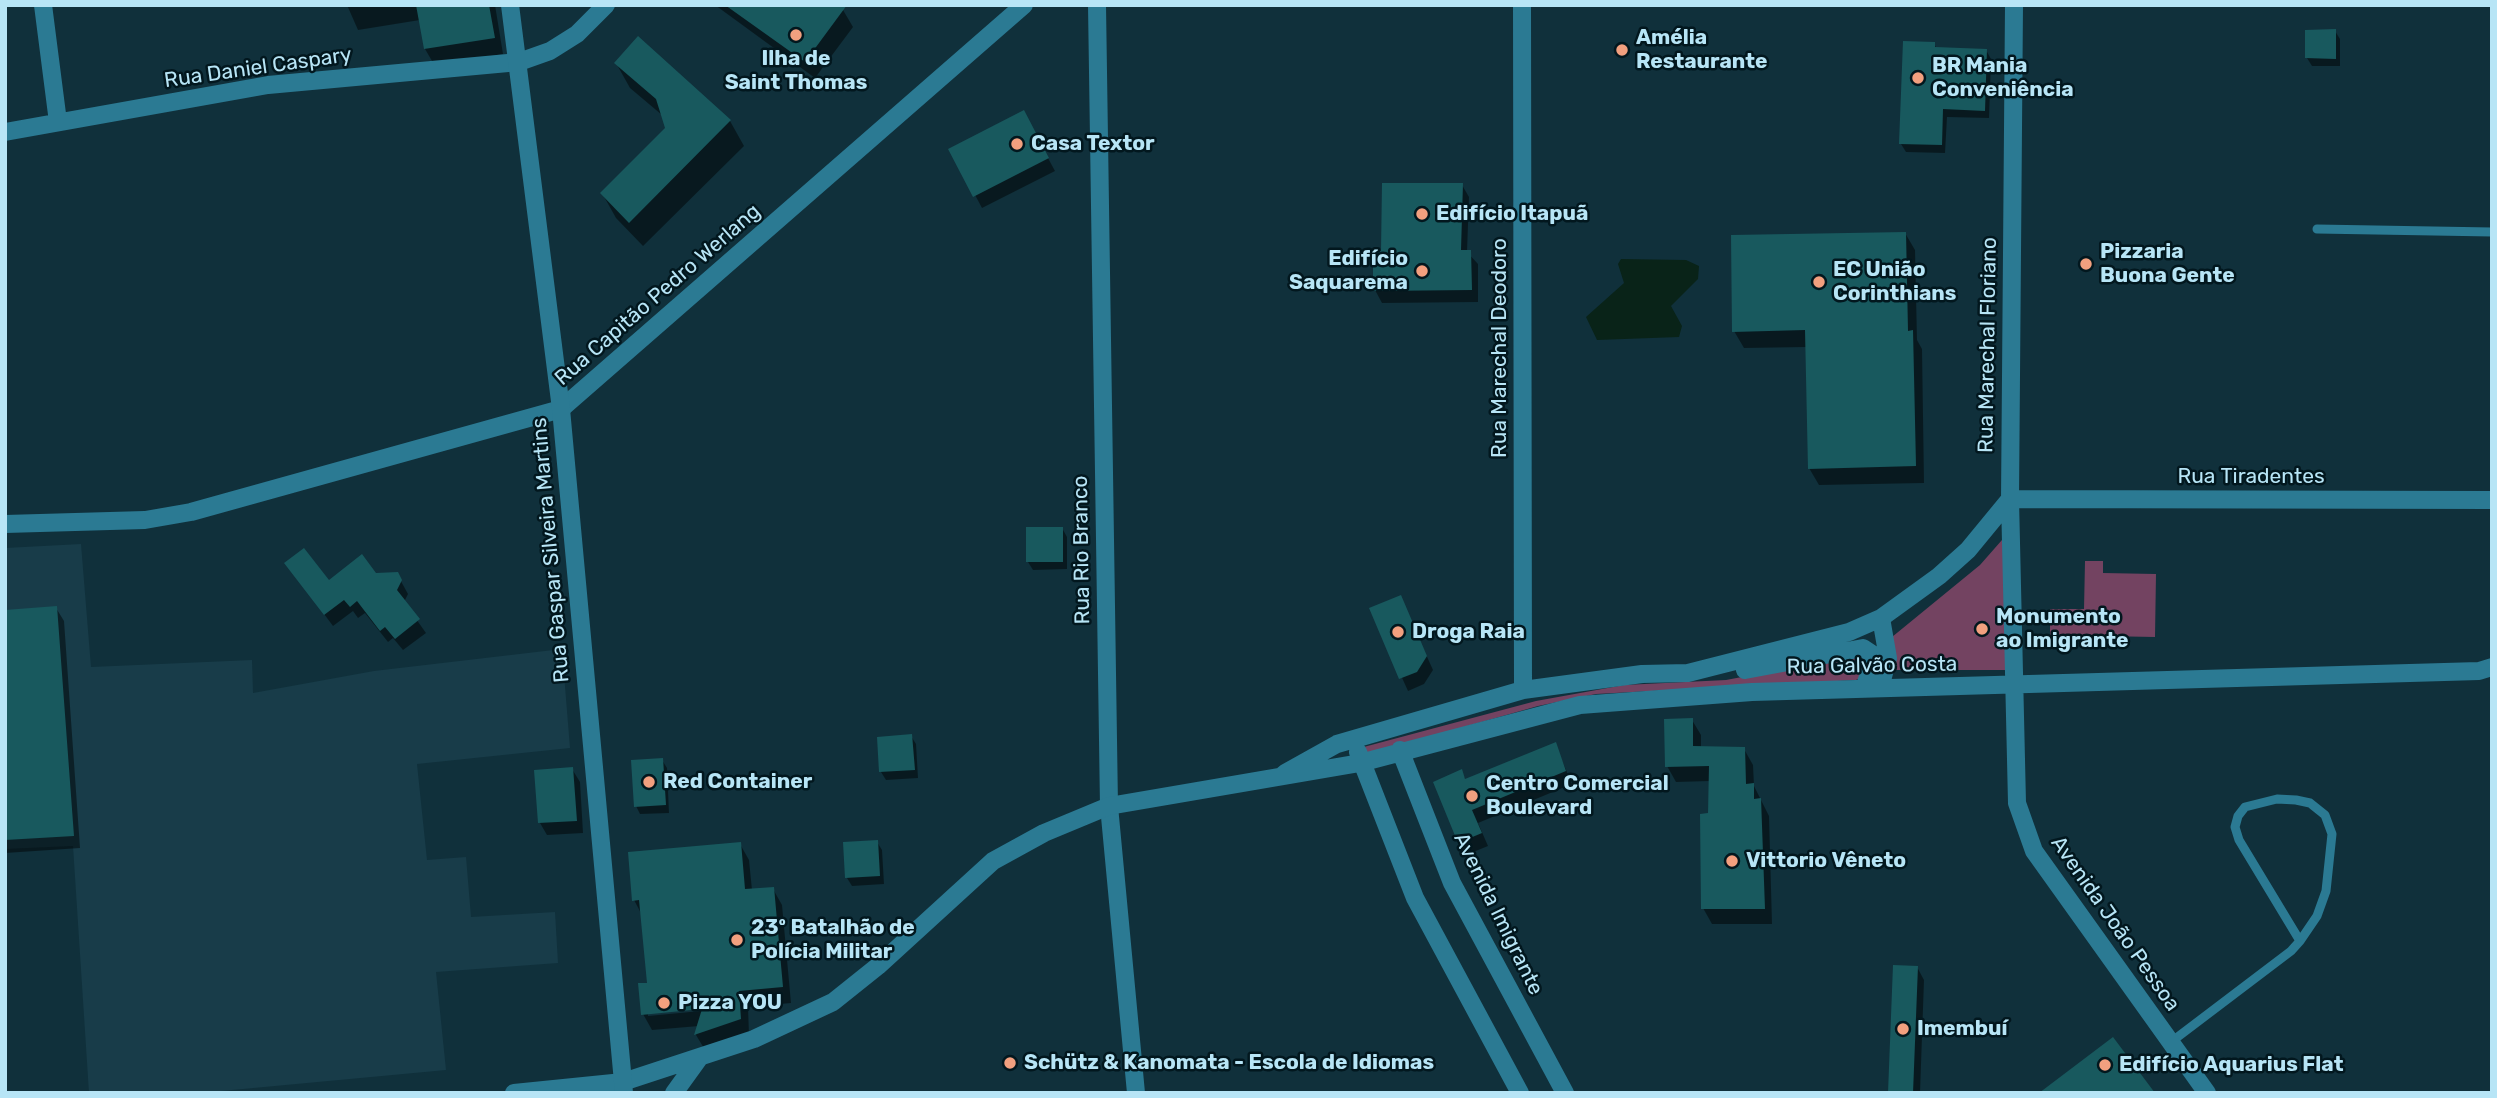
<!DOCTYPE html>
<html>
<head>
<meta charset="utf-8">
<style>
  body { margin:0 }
  #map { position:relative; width:2497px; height:1098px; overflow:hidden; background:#10303b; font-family:Rubik,sans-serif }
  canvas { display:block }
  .frame { position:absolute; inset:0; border:7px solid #b7e5f6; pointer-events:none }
</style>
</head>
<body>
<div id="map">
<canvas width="2497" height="1098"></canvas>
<div class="frame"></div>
</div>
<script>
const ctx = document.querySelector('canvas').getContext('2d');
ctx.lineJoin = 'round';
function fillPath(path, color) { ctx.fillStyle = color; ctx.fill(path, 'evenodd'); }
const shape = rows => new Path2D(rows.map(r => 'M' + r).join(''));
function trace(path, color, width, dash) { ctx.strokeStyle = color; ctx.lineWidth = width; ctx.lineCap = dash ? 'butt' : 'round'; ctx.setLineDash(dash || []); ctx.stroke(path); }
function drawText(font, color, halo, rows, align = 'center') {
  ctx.font = font + ' Rubik,sans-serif'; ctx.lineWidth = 5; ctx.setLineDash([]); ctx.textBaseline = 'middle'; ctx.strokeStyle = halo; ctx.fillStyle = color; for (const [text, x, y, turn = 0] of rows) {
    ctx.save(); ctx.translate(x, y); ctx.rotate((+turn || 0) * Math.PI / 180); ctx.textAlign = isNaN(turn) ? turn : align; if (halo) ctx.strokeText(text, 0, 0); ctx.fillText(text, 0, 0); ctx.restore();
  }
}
fillPath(shape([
  [81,544,91,667,252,660,253,693,374,671,562,649,570,748,417,764,427,860,466,857,471,917,555,912,558,963,436,972,446,1070,200,1093,89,1093,73,846,5,849,5,548]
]), '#183c49');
fillPath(shape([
  [2009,532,2009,670,1894,670,1892,637,1980,565],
  [2085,561,2103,561,2103,573,2156,574,2155,637,2050,635,2050,609,2084,609],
  [1853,656,1866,663,1865,675,1856,680,1596,694,1538,706,1362,756,1360,748,1536,701,1624,685,1726,680]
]), '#734361');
fillPath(shape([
  [1621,259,1686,260,1699,266,1698,279,1671,306,1682,326,1679,337,1597,340,1586,317,1624,283,1618,264]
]), '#092318');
fillPath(shape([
  [347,5,495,5,503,54,435,66,425,49,420,20,358,30],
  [715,5,836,5,843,10,853,27,815,78],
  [2335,31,2340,39,2340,66,2312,66,2307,58],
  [638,38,730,121,744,146,643,246,616,218,602,193,667,129,662,115,630,88,616,63],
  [1934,44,1937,49,1986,50,1991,59,1989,118,1947,117,1945,153,1906,152,1901,144],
  [1030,125,1055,171,982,208,951,150],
  [1462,185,1469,197,1467,252,1478,264,1478,302,1382,303,1375,290,1383,253],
  [1905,233,1915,250,1917,340,1922,349,1924,483,1819,485,1809,468,1807,347,1744,348,1734,331],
  [1062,528,1067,537,1067,569,1033,570,1028,562],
  [286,563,329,582,397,574,408,594,404,602,426,633,403,650,393,638,388,642,365,613,358,618,353,611,333,626],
  [1400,597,1433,670,1424,684,1408,691,1371,609],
  [56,608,64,621,80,848,5,853,5,612],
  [1692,720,1701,735,1701,748,1744,749,1753,765,1754,786,1769,816,1772,924,1712,924,1703,908,1710,781,1676,782,1667,766],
  [911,736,916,744,918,778,886,780,881,772],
  [1555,744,1572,784,1478,823,1488,846,1466,855,1435,783,1461,771,1466,781],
  [662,760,667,768,669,813,640,814,636,806],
  [572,769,580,782,583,833,547,835,540,823],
  [877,842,882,850,884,884,852,886,847,878],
  [740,844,749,860,752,890,773,889,782,905,791,1003,748,1007,749,1035,705,1050,696,1035,699,1026,652,1030,643,1014,649,984,642,915,634,900],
  [711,1006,711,1010,648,1016,648,1012],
  [1917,967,1924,980,1920,1093,1890,1093]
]), '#0007');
fillPath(shape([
  [416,5,489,5,495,38,424,49],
  [725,5,847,5,805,62],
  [2336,29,2336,59,2305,58,2305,30],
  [638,36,731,120,629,223,600,193,665,128,656,99,614,63],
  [1903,41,1935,42,1935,47,1987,49,1985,111,1943,109,1942,145,1899,144],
  [1024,110,1049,158,973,197,948,149],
  [1382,183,1463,183,1461,250,1471,250,1472,290,1373,291,1373,251,1381,251],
  [1906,232,1908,331,1913,330,1916,466,1808,469,1805,330,1732,332,1731,235],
  [1026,527,1063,527,1063,562,1026,562],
  [304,548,329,580,362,554,376,573,398,572,402,580,397,590,420,619,395,639,385,627,380,631,357,601,350,607,344,600,324,615,284,563],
  [1401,595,1427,656,1417,672,1399,679,1369,608],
  [57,606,74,836,5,840,5,610],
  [1693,718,1693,746,1745,747,1746,784,1754,783,1754,799,1761,798,1765,909,1701,909,1700,814,1708,813,1709,766,1665,767,1664,719],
  [912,734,915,770,879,772,877,737],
  [1556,742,1566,771,1472,810,1482,833,1458,843,1433,782,1462,769,1465,779],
  [663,758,666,805,634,807,631,760],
  [573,767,577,821,538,823,534,770],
  [878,840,880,876,845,878,843,842],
  [741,842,745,889,774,887,783,987,739,991,741,1019,694,1035,702,1009,641,1015,638,983,647,983,639,900,632,901,628,852],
  [1893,965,1918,966,1913,1093,1888,1093],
  [2113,1037,2155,1093,2039,1093]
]), '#18595e');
trace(shape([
  [2317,229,2492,232],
  [2171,1042,2291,951,2300,941,2317,916,2326,891,2332,834,2325,815,2310,803,2296,800,2277,799,2245,807,2238,816,2235,827,2239,840,2300,941]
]), '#2b7a93', 9);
trace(shape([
  [43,5,58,122],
  [1097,5,1109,806,1136,1093],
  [5,132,268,85,519,62]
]), '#2b7a93', 18);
trace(shape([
  [1522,5,1523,690],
  [2014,5,2010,499,2017,803,2034,851,2207,1093],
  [5,524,145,520,191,512,561,409,1024,5],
  [1745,670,1863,648,1872,654,1873,663,1864,688],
  [1880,688,1888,658,1881,618],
  [1400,750,1452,883,1565,1093],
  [1358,752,1415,898,1520,1093],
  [1285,773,1337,744,1523,690,1642,674,1688,673,1849,632,1881,618,1939,576,1968,550,2010,499,2492,500],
  [514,1093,623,1082,754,1039,833,1002,878,966,993,861,1044,833,1109,806,1360,763,1580,705,1752,692,2479,671,2492,667],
  [674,1093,700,1057]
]), '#2b7a93', 18);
trace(shape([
  [510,5,561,409,624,1093],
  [519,62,550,51,577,34,606,5]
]), '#2b7a93', 18);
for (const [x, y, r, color] of [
  [796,35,7,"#f2a07f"],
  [1622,50,7,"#f2a07f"],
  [1918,78,7,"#f2a07f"],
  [1017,144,7,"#f2a07f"],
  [1422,214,7,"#f2a07f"],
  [2086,264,7,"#f2a07f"],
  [1422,271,7,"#f2a07f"],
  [1819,282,7,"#f2a07f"],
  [1982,629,7,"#f2a07f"],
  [1398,632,7,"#f2a07f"],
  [649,782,7,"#f2a07f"],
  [1472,796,7,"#f2a07f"],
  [1732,861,7,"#f2a07f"],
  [737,940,7,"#f2a07f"],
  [664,1003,7,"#f2a07f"],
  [1903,1029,7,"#f2a07f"],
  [1010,1063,7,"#f2a07f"],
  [2105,1065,7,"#f2a07f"]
]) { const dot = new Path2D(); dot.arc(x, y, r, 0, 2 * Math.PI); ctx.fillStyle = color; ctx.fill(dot); trace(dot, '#02171e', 2.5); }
drawText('bold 21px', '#b7e5f6', '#02171e', [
  ["Amélia",1636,38],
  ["Restaurante",1636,62],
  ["Ilha de",796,59,"center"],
  ["Saint Thomas",796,83,"center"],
  ["BR Mania",1932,66],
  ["Conveniência",1932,90],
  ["Casa Textor",1031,144],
  ["Edifício Itapuã",1436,214],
  ["Pizzaria",2100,252],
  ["Buona Gente",2100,276],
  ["Edifício",1408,259,"right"],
  ["Saquarema",1408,283,"right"],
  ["EC União",1833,270],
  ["Corinthians",1833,294],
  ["Monumento",1996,617],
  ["ao Imigrante",1996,641],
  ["Droga Raia",1412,632],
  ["Red Container",663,782],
  ["Centro Comercial",1486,784],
  ["Boulevard",1486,808],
  ["Vittorio Vêneto",1746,861],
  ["23º Batalhão de",751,928],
  ["Polícia Militar",751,952],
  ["Pizza YOU",678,1003],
  ["Imembuí",1917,1029],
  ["Schütz & Kanomata - Escola de Idiomas",1024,1063],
  ["Edifício Aquarius Flat",2119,1065]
], 'left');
drawText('21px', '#b7e5f6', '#02171e', [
  ["Rua Daniel Caspary",258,68,-8],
  ["Rua Capitão Pedro Werlang",658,295,-41],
  ["Rua Marechal Floriano",1988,345,-89],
  ["Rua Marechal Deodoro",1500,348,-90],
  ["Rua Tiradentes",2251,477],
  ["Rua Gaspar Silveira Martins",551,550,-95],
  ["Rua Rio Branco",1082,550,-91],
  ["Rua Galvão Costa",1872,666,-1],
  ["Avenida Imigrante",1498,914,64],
  ["Avenida João Pessoa",2115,924,55]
]);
</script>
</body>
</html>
